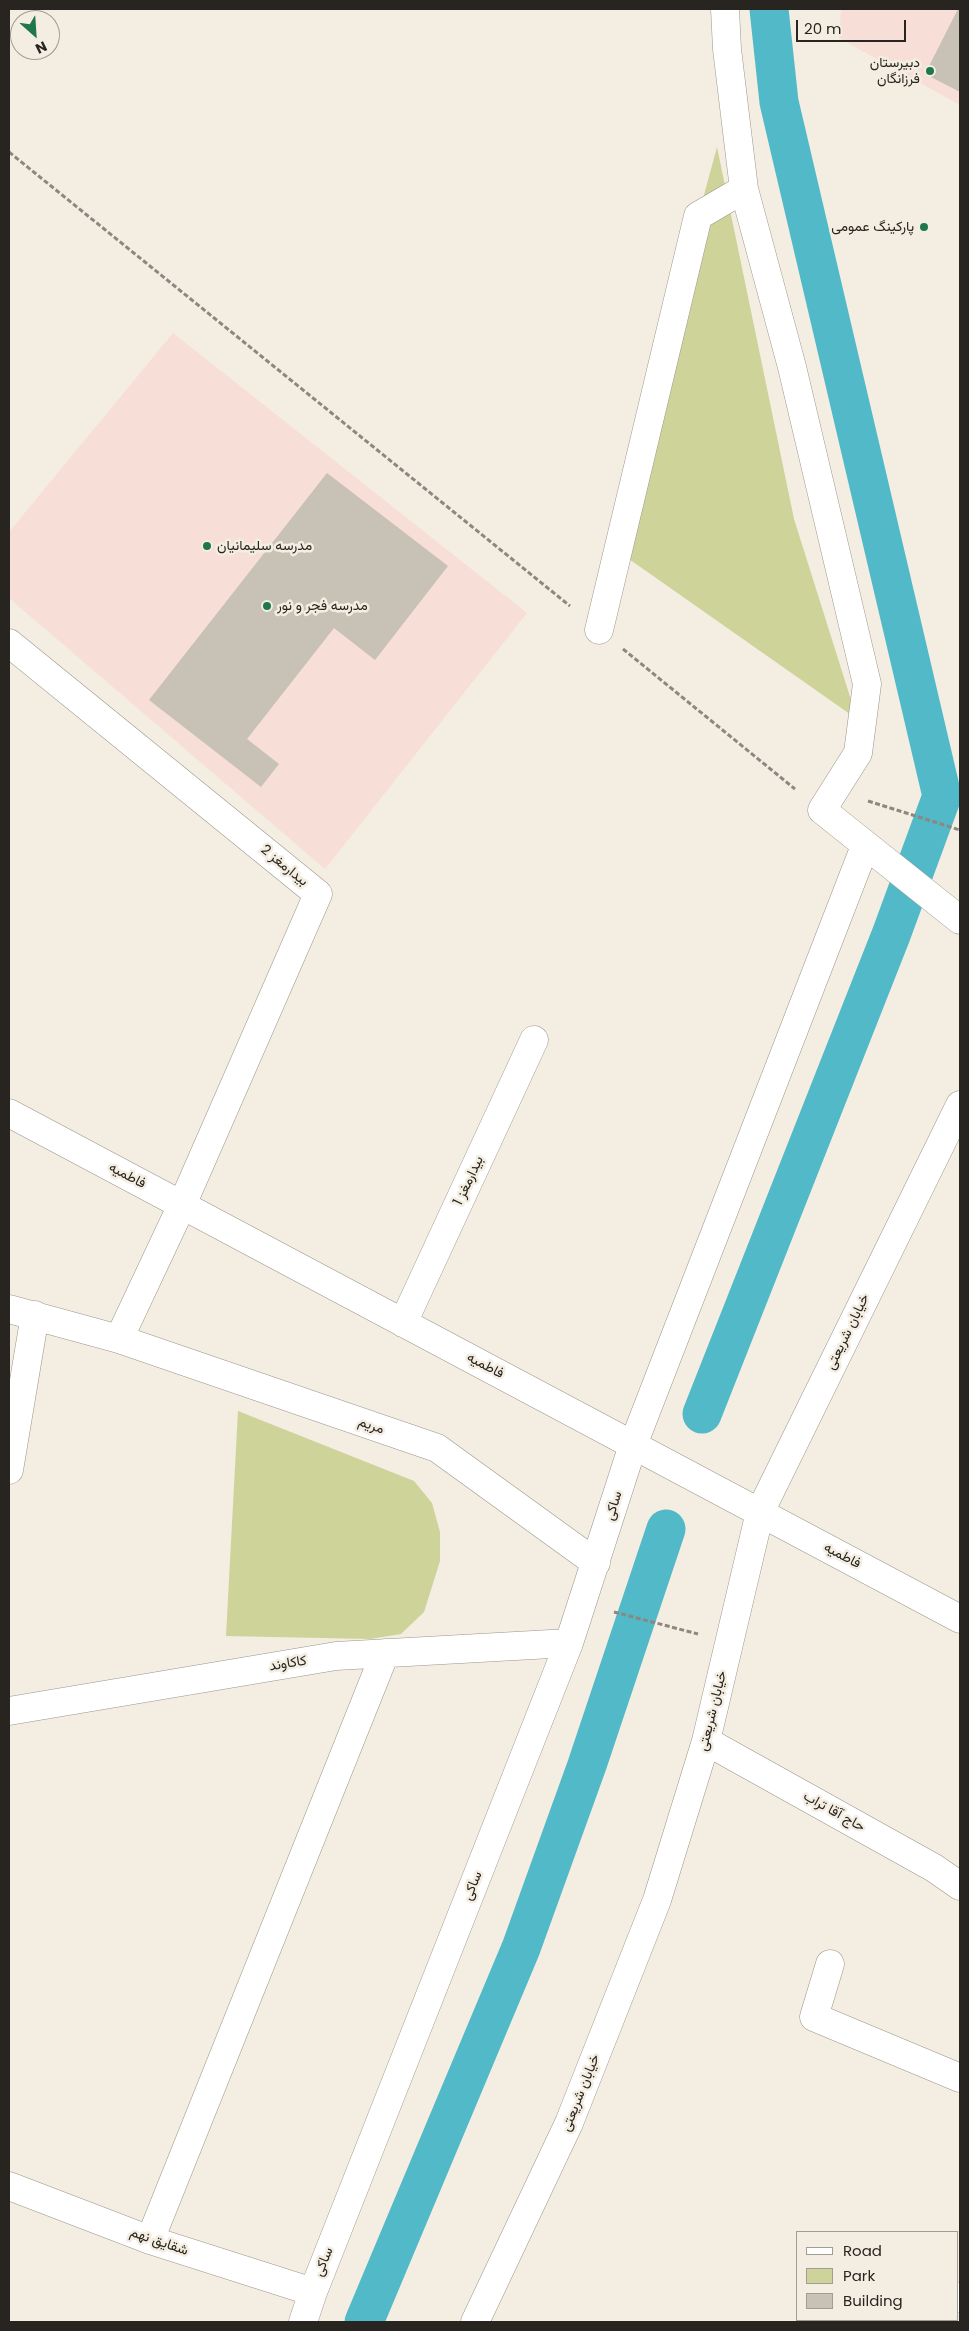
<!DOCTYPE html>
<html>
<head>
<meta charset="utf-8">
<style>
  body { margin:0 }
  #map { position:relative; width:969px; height:2331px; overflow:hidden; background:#f4ede1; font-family:Poppins,sans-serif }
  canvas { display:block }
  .frame { position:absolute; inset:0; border:10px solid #282521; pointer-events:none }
  .legend { position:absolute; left:796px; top:2231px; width:162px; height:90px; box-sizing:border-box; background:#f4ede1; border:1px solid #a29d94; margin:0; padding:6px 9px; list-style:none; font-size:15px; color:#282521 }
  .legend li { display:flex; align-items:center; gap:10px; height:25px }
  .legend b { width:25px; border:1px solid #a29d94 }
  .north { position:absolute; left:10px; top:10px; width:50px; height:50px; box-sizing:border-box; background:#f4ede1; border:1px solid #a29d94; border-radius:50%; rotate:154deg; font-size:14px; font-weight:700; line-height:20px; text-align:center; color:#282521 }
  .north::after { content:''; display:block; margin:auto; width:18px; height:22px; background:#20774b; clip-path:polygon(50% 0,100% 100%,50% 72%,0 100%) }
  .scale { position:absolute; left:796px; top:20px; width:110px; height:22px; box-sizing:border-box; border:2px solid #282521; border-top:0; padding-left:6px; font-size:15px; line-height:18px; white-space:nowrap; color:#282521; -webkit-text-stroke:4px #f4ede1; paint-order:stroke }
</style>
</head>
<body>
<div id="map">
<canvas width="969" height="2331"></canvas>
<div class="frame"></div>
<ul class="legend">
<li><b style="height:6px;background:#fff"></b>Road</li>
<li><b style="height:14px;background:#cdd399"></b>Park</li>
<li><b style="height:14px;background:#c8c1b6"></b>Building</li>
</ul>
<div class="north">N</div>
<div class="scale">20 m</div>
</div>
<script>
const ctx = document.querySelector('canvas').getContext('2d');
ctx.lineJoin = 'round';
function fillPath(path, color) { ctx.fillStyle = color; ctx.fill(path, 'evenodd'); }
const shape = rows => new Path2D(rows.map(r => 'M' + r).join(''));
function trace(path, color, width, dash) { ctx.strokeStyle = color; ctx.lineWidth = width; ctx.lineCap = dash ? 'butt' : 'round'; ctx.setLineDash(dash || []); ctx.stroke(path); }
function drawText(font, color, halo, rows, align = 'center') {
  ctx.font = font + ' Poppins,Vazirmatn,sans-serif'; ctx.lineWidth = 5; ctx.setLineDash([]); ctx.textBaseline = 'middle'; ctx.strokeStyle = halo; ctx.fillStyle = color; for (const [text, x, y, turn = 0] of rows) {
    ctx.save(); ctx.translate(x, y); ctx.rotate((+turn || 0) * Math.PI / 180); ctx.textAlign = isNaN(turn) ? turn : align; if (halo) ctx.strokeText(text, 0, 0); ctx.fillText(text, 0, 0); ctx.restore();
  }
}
fillPath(shape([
  [841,9,960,9,960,105,839,38],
  [173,333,527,613,325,869,9,598,9,532]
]), '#f7ded6');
fillPath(shape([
  [717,147,794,519,857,719,609,545],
  [238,1411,414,1481,432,1503,440,1532,440,1561,424,1612,401,1634,370,1639,226,1636]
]), '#cdd399');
trace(shape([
  [702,1414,891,935,942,796,779,102,769,9],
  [364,2322,521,1948,587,1765,666,1529]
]), '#51b9c7', 39);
fillPath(shape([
  [958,9,960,9,960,92,925,74],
  [327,473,448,566,375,660,334,628,247,739,279,764,261,787,149,700]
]), '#c8c1b6');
const minor = shape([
  [725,9,727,49,744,189,792,367,867,684,858,753,822,810,960,920],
  [599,630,698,216,744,189],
  [9,643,318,894,182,1205,119,1339],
  [9,1113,960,1619],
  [9,1309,119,1339,437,1448,596,1563],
  [403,1323,534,1040],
  [9,1470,35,1315],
  [9,1711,336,1656,569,1643],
  [706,1741,934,1868,960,1886],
  [830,1964,814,2017,960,2078],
  [9,2186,150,2240,313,2292],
  [150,2240,385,1653],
  [958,2297,960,2298],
  [303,2322,313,2292,569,1643,633,1445,865,846],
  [475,2322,569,2123,657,1900,706,1741,760,1512,960,1105],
  [838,2322,839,2320]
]);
trace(minor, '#9c958b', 29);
trace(shape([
  [9,152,570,606],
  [623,649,795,789],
  [868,801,960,830],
  [614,1612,698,1634]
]), '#8c8780', 3, [5, 2.5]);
trace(minor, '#fff', 28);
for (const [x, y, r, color] of [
  [930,71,5,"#20774b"],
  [924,227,5,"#20774b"],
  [207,546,5,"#20774b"],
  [267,606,5,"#20774b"]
]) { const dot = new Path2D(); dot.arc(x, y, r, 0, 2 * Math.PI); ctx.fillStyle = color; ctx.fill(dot); trace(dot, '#f4ede1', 2); }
drawText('14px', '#282521', '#f4ede1', [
  ["دبیرستان",920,63],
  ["فرزانگان",920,79],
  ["پارکینگ عمومی",914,227],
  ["مدرسه سلیمانیان",217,546,"left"],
  ["مدرسه فجر و نور",277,606,"left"]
], 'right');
drawText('14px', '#282521', '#f4ede1', [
  ["بیدارمغز 2",284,866,39],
  ["فاطمیه",127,1176,28],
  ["بیدارمغز 1",469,1181,-65],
  ["خیابان شریعتی",848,1332,-64],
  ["فاطمیه",485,1366,28],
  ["مریم",371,1426,19],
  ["ساکی",614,1506,-73],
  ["فاطمیه",842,1556,28],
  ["کاکاوند",288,1664,-9],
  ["خیابان شریعتی",713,1711,-76],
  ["حاج آقا تراب",834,1812,29],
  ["ساکی",473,1886,-68],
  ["خیابان شریعتی",581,2093,-68],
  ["شقایق نهم",159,2242,19],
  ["ساکی",324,2262,-68]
]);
</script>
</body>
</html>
